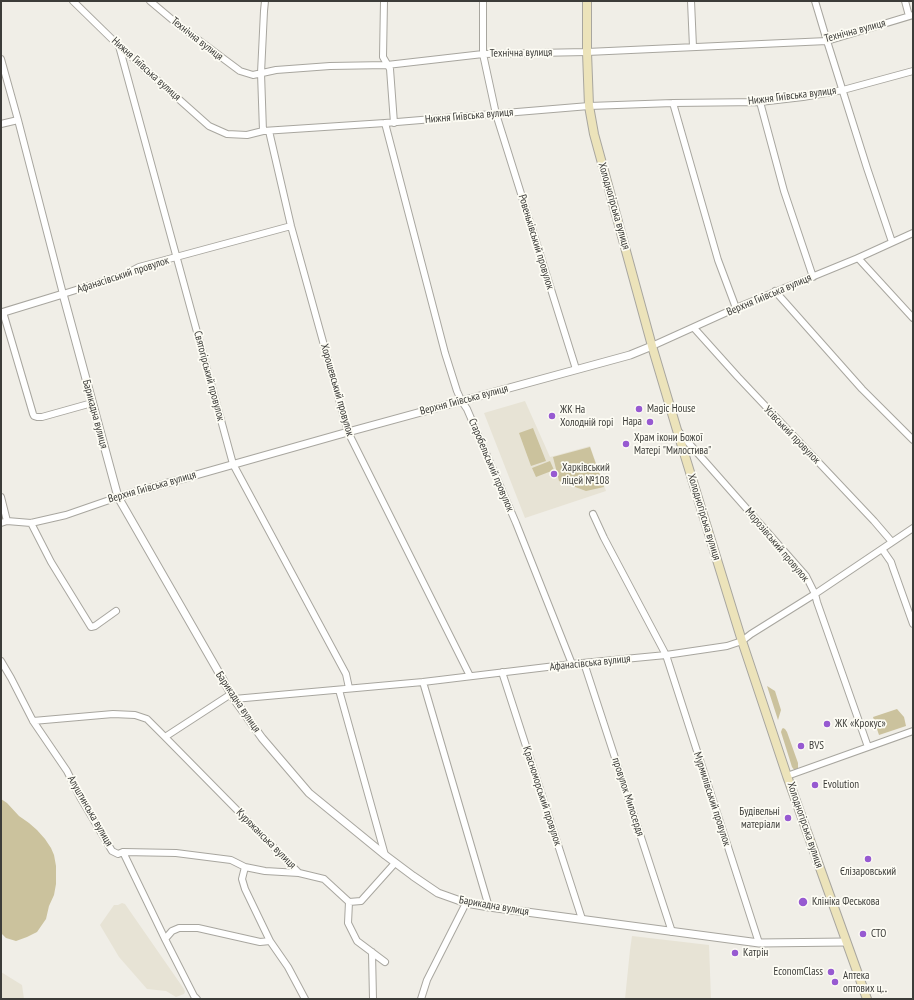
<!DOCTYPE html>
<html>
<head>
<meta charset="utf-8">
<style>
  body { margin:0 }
  #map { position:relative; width:914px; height:1000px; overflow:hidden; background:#f0eee7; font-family:"PT Sans Narrow",sans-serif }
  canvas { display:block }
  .frame { position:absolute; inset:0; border:2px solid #3c3c39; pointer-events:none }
</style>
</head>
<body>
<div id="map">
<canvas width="914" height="1000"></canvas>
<div class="frame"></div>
</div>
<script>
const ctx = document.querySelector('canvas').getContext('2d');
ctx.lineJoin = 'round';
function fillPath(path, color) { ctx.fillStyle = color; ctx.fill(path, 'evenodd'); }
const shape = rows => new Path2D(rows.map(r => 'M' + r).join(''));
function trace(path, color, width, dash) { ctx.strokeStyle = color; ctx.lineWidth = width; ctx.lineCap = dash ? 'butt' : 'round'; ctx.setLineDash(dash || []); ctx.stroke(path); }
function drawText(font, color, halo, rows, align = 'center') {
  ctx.font = font + ' "PT Sans Narrow",sans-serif'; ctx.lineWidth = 3.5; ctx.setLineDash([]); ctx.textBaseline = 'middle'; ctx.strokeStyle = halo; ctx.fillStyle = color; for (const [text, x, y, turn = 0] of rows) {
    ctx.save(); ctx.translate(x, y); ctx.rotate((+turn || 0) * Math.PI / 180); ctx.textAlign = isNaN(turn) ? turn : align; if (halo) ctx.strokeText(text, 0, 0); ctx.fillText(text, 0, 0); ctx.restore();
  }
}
fillPath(shape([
  [525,401,550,457,590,446,606,491,525,518,484,413],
  [122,903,125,904,184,989,185,992,184,994,176,997,166,991,147,989,119,957,100,925,114,905,118,905],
  [632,936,709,945,711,999,625,999,630,950],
  [1,972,22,985,24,999,1,999]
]), '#e7e3d5');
fillPath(shape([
  [533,428,546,461,531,466,519,433],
  [590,447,604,487,586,491,559,481,553,457],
  [550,461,554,470,536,477,532,468],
  [767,686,775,691,781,710,778,720],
  [897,709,904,717,906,726,879,735,873,717],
  [783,728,785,729,787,732,798,763,798,769,795,771,792,767,781,732,782,729],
  [1,799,7,803,19,816,29,823,37,830,45,839,51,848,54,855,56,866,56,884,54,895,49,906,46,919,37,932,27,937,16,941,6,938,1,933]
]), '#cbc29d');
const minor = shape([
  [73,1,118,45,209,126,227,134,247,135,263,131,385,123,589,106,673,103,760,102,803,97,843,90,913,71],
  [150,1,181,27,240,71,253,75,276,70,330,66,387,65,483,54,587,52,827,41,913,15],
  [384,1,383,57,390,69,394,123],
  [483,1,483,54,496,114,576,369],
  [691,1,693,47],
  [815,1,827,41,867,168,892,242],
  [905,1,909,16],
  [119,46,233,464,346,674,349,688],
  [1,59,18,120,63,294,124,275,139,267,291,226],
  [760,102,784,191,813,277],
  [673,103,718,260,736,308],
  [385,123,445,353,457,391,461,400,467,409,516,523,572,664],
  [1,124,18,120],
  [263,131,261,73,264,11,265,1],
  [269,131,291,226,348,432,470,676],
  [858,258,913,318],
  [775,291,862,389,913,440],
  [3,312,33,414,34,416,37,417,42,417,92,403],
  [694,328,738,377,874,521,892,542],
  [652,346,736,308,858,258,913,233],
  [679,432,806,576,815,594,817,602,868,747],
  [1,497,7,521],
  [593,514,604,538,666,655,759,943],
  [1,523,7,521,31,523,66,515,118,497],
  [31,523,51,562,91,627,95,626,116,611],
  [882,549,891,562,893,568,913,624],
  [1,661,11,678,33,721,67,771,80,797,112,851,118,854,123,852,165,939,194,996,197,999],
  [584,663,672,932],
  [502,672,582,919],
  [423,682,489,907],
  [339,690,385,855],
  [234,699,423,682,572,664,666,655,727,646,742,641,751,634,815,594,913,528],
  [33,721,113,714,135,715,147,719,165,737,231,694],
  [165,737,299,873,324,879,349,902,348,923,357,941,385,962],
  [787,776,913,731],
  [123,852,176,853,231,860,245,867,265,871,299,873],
  [245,867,242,879,245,889,270,941,288,967,305,999],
  [349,902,361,901,395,863],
  [165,939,172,931,179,928,198,928,260,942,270,941],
  [372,952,373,999],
  [421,999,427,980,466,903]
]);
const tertiary = shape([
  [1,313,63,294,118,497,234,699,262,738,309,793,385,855,413,876,438,893,466,903,489,907,759,943,846,942],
  [118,497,348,432,630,355,652,346]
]);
const secondary = shape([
  [587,1,587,52,589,106,594,134,652,346,677,430,742,641,787,776,867,999]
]);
trace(minor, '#a8a69f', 8);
trace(tertiary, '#a8a69f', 9);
trace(secondary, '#a8a69f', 10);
trace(minor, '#fff', 6);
trace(tertiary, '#fff', 7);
trace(secondary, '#ece3ba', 8);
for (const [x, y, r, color] of [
  [639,409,4,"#975ad1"],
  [552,416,4,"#975ad1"],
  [650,422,4,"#975ad1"],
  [626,444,4,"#975ad1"],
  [554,474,4,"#975ad1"],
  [827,724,4,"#975ad1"],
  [801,746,4,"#975ad1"],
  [815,785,4,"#975ad1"],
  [788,818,4,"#975ad1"],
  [868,859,4,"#975ad1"],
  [803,902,5,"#975ad1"],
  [863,934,4,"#975ad1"],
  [735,953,4,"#975ad1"],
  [831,972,4,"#975ad1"],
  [835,982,4,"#975ad1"]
]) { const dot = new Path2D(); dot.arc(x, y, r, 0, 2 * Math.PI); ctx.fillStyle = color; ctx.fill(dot); trace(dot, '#fdfcf4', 1.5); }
drawText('11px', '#3c3c39', '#fdfcf4', [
  ["Технічна вулиця",855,31,-15],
  ["Технічна вулиця",197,39,38],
  ["Технічна вулиця",521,53,-1],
  ["Нижня Гиївська вулиця",146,69,42],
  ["Нижня Гиївська вулиця",792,96,-7],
  ["Нижня Гиївська вулиця",469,116,-5],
  ["Холодногірська вулиця",614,206,74],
  ["Ровеньківський провулок",536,242,73],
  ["Афанасівський провулок",123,275,-18],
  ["Верхня Гиївська вулиця",769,295,-23],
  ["Святогірський провулок",209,376,75],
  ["Хорошевський провулок",337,390,74],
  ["Верхня Гиївська вулиця",464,400,-15],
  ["Барикадна вулиця",95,414,75],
  ["Усівський провулок",792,435,46],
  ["Старобельський провулок",491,465,67],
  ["Верхня Гиївська вулиця",152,487,-16],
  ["Холодногірська вулиця",704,517,73],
  ["Морозівський провулок",777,545,50],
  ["Афанасівська вулиця",590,663,-6],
  ["Барикадна вулиця",238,702,56],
  ["Красноморський провулок",542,796,72],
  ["провулок Милосердя",628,797,72],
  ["Мурмилівський провулок",712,799,72],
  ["Алуштинська вулиця",90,811,60],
  ["Холодногірська вулиця",805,825,71],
  ["Куряжанська вулиця",266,839,45],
  ["Барикадна вулиця",494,906,10]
]);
drawText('11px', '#3c3c39', '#fdfcf4', [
  ["Magic House",647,409],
  ["ЖК На",560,410],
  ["Холодній горі",560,423],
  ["Нара",642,422,"right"],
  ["Храм ікони Божої",634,438],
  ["Матері \"Милостива\"",634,451],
  ["Харківський",562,468],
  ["ліцей №108",562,481],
  ["ЖК «Крокус»",835,724],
  ["BVS",809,746],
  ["Evolution",823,785],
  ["Будівельні",780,812,"right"],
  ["матеріали",780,825,"right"],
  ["Єлізаровський",868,872,"center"],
  ["Клініка Феськова",812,902],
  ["СТО",871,934],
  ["Катрін",743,953],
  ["EconomClass",823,972,"right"],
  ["Аптека",843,976],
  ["оптових ц‥",843,989]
], 'left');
</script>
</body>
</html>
